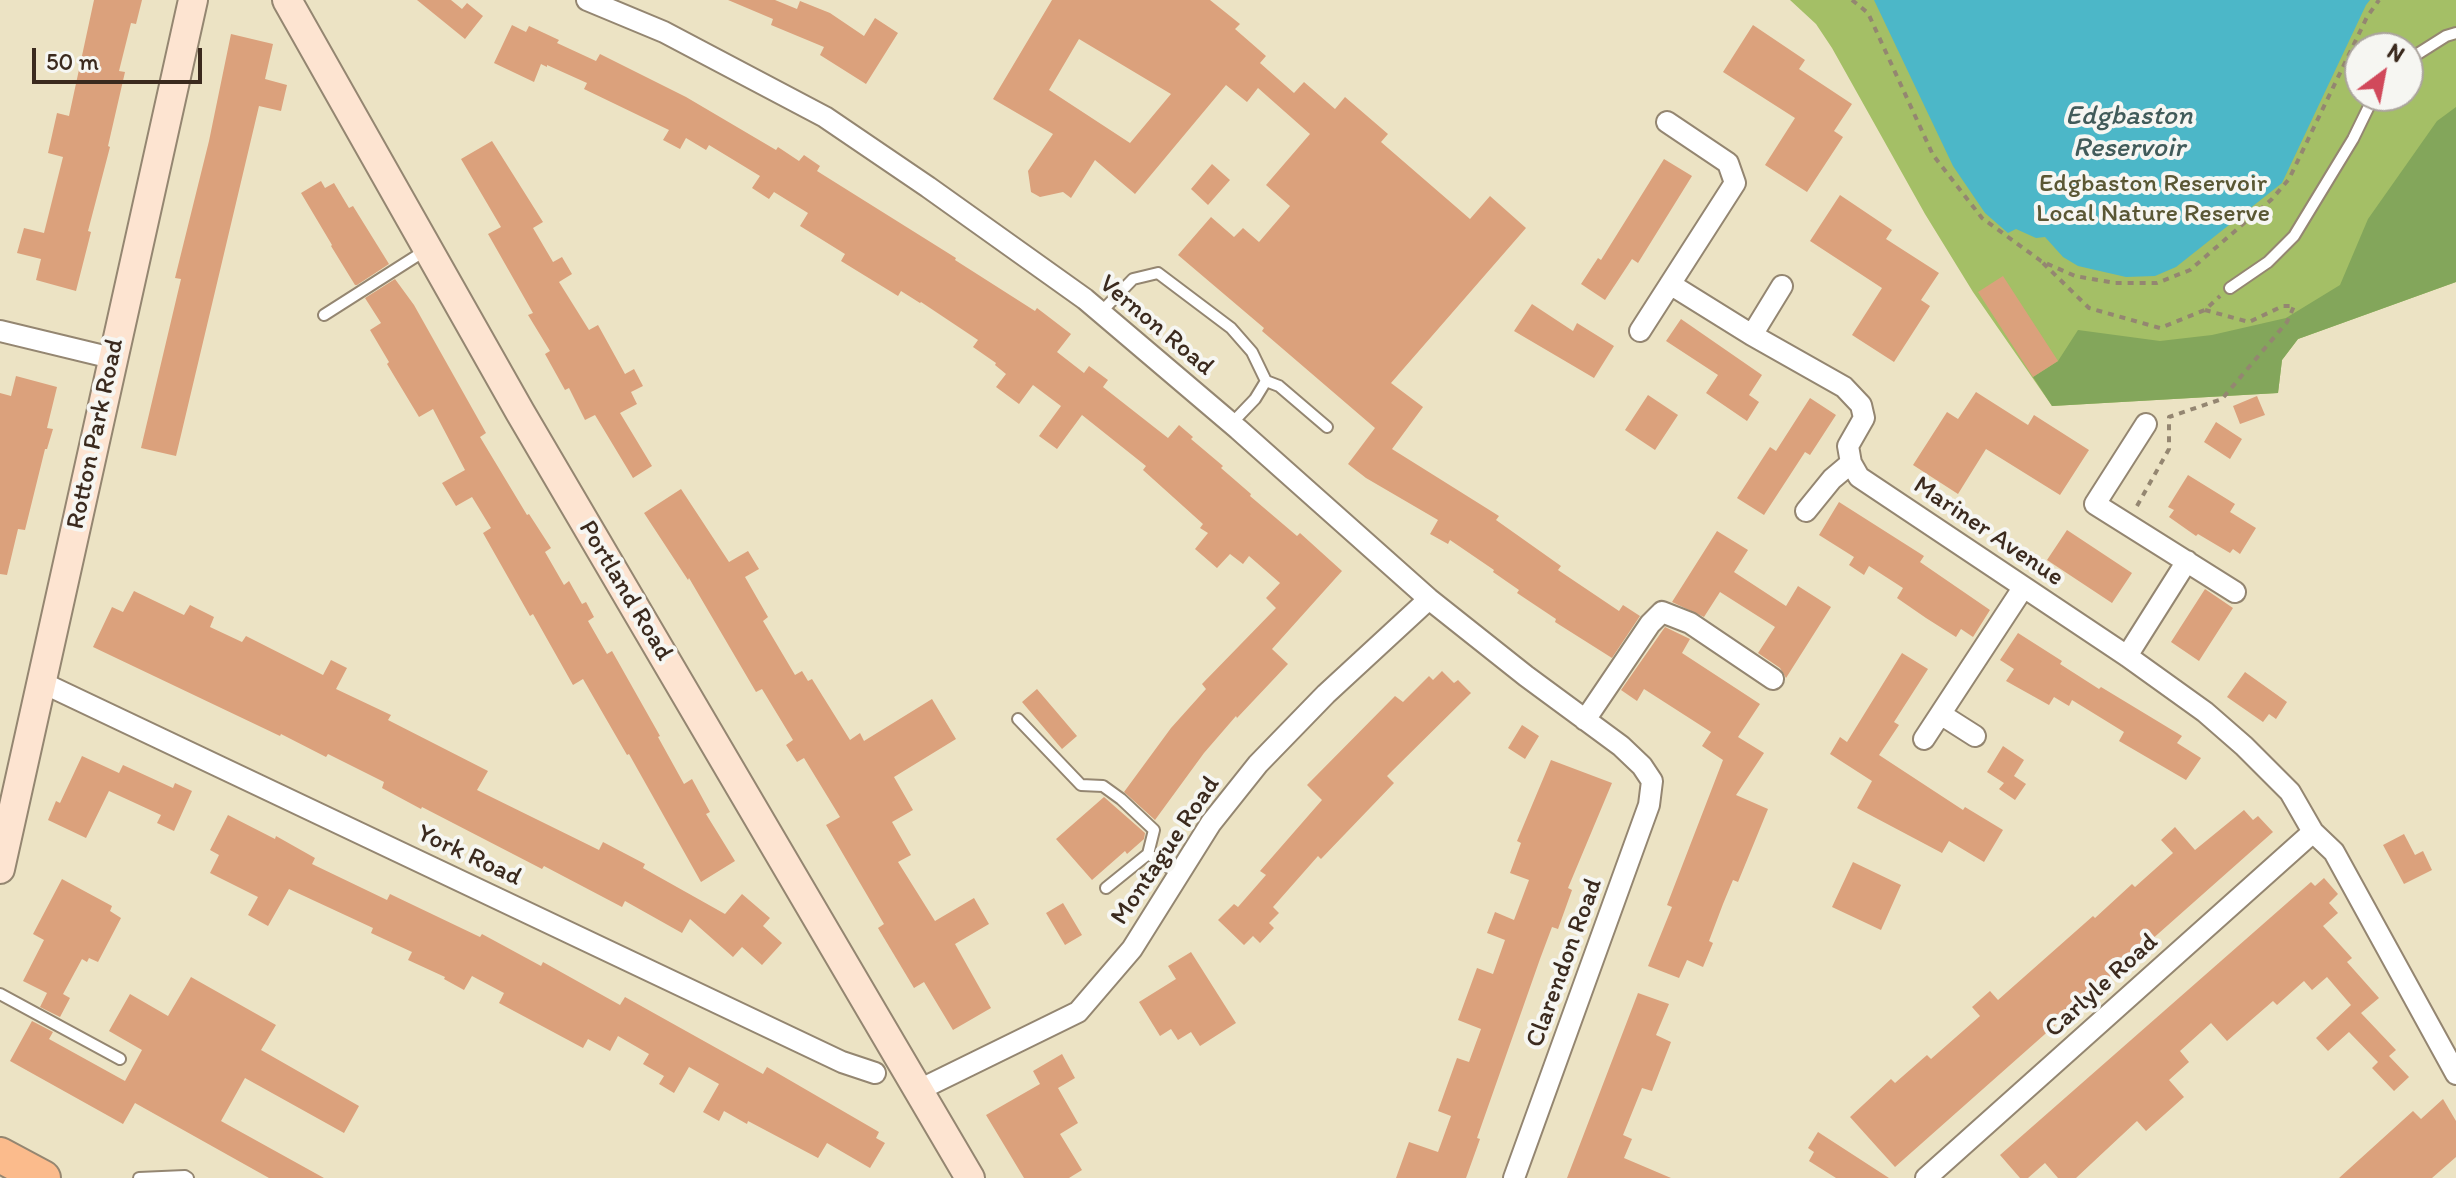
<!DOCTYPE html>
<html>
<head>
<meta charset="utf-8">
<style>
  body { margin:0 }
  #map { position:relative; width:2456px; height:1178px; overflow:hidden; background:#ece3c4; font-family:Itim,sans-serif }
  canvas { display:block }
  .north { position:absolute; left:2344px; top:32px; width:80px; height:80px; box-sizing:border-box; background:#f6f6f2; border:2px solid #aba49d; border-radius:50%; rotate:32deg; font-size:22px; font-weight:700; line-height:32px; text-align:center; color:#3b2a1e }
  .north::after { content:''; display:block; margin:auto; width:28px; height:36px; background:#d1495b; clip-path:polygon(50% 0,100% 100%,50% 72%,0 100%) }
  .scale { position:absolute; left:32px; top:48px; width:170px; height:36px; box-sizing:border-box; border:4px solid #3b2a1e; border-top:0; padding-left:10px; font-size:24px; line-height:28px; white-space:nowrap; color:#3b2a1e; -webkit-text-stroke:6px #f6f6f2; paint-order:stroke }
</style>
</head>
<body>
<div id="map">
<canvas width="2456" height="1178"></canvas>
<div class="north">N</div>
<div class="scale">50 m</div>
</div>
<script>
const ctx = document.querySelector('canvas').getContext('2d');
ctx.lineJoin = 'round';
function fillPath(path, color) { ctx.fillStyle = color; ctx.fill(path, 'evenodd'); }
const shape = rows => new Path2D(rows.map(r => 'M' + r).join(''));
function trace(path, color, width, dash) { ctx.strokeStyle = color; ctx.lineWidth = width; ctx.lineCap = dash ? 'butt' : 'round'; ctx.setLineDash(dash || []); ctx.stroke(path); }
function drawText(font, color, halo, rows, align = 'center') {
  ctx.font = font + ' Itim,sans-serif'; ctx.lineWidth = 8; ctx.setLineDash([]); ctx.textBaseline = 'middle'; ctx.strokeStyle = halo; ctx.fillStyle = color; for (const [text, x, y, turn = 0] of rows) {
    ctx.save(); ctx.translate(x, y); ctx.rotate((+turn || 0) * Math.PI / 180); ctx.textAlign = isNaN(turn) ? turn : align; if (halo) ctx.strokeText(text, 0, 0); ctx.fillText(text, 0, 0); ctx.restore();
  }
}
fillPath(shape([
  [1790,0,2456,0,2456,282,2298,339,2282,360,2278,393,2052,406,1973,292,1925,214,1832,48,1816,24],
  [2360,48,2408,48,2408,96,2360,96]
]), '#a4bf66');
fillPath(shape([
  [2456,107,2456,282,2298,339,2282,360,2278,393,2052,406,2033,377,2058,361,2078,330,2160,341,2212,335,2286,318,2340,285,2368,219,2437,121]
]), '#83a65b');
fillPath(shape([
  [1874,0,2370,0,2366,5,2282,183,2176,267,2155,276,2126,277,2078,266,2063,257,2045,237,2036,238,2016,229,2008,233,1985,213,1953,166]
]), '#4cb7c8');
fillPath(shape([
  [94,0,142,0,136,24,131,23,119,71,125,72,108,146,110,147,88,231,91,232,76,291,36,280,41,259,17,253,24,228,44,233,63,157,48,153,57,113,69,116],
  [417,0,451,0,462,9,467,3,483,16,465,39],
  [728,0,775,0,797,9,800,1,830,13,864,36,875,18,898,33,866,84,820,55,824,47,771,25,773,19],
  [1052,0,1210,0,1240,24,1235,29,1266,56,1260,63,1294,93,1304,82,1335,109,1345,97,1388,134,1381,142,1470,219,1490,196,1526,228,1391,383,1423,407,1392,449,1499,516,1496,520,1561,566,1558,570,1619,611,1623,605,1640,616,1612,658,1555,622,1556,619,1517,593,1519,590,1493,572,1494,570,1450,540,1448,544,1430,534,1438,520,1366,478,1348,464,1375,428,1262,331,1264,328,1178,255,1211,217,1234,237,1243,228,1259,242,1290,206,1266,185,1310,134,1258,88,1247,102,1226,85,1135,194,1095,160,1071,198,1063,192,1040,197,1031,192,1028,171,1053,134,993,99],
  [1079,39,1171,94,1130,143,1049,90],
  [512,25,526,32,529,26,559,40,557,43,596,61,600,54,686,97,776,150,778,147,799,161,804,155,820,166,817,171,956,258,955,260,1035,311,1037,308,1071,334,1057,352,1084,373,1089,366,1108,380,1103,387,1168,438,1179,425,1193,437,1191,439,1223,466,1221,468,1251,494,1250,496,1297,536,1300,533,1342,571,1272,649,1288,664,1237,718,1236,716,1204,753,1155,820,1124,792,1171,728,1206,689,1202,684,1276,608,1266,598,1280,583,1249,556,1243,564,1230,554,1217,568,1195,549,1208,533,1200,528,1203,524,1143,470,1146,466,1082,415,1057,449,1039,436,1061,406,1033,385,1019,404,996,387,1006,374,995,365,996,363,973,347,978,340,921,302,920,303,901,291,898,296,841,261,845,254,800,226,808,213,774,192,769,199,752,188,760,176,709,145,706,150,686,138,680,149,663,140,669,130,584,89,587,83,547,65,547,67,541,64,534,82,494,63],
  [1753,25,1805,60,1799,69,1852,104,1834,131,1843,137,1807,192,1765,165,1795,118,1723,72],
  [231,34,273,44,265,79,287,85,281,111,259,106,176,456,141,448,181,279,175,278,209,141],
  [492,141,543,222,533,228,553,262,562,257,572,274,559,282,589,330,598,325,625,374,634,369,643,386,631,392,637,404,620,413,652,466,633,478,595,415,585,420,569,388,565,390,545,354,550,351,528,315,533,313,488,234,501,227,461,159],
  [1664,159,1692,176,1638,263,1632,259,1605,300,1581,284,1598,258,1601,260],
  [1212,164,1230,180,1208,205,1191,189],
  [321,181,325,188,334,183,349,208,353,206,389,264,357,285,355,285,331,246,332,245,301,193],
  [1840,195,1892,230,1886,239,1939,273,1921,300,1930,306,1894,362,1852,335,1882,288,1810,241],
  [2003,276,2058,361,2033,377,1978,292],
  [395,279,414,305,486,433,480,437,527,515,529,514,551,548,545,552,564,585,569,581,582,604,586,602,594,617,588,621,607,654,612,651,660,736,658,737,684,784,692,779,710,812,706,814,735,861,701,882,629,754,627,755,583,679,573,685,533,614,530,616,483,533,491,528,472,497,456,506,442,483,465,470,433,409,419,417,387,364,389,362,370,330,381,323,365,298],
  [1532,304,1573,331,1577,323,1614,346,1594,378,1514,331],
  [1681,319,1762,375,1749,395,1759,402,1747,421,1706,393,1718,375,1666,341],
  [16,376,57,387,47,428,53,429,47,449,45,449,25,530,18,529,7,575,0,574,0,393,11,396],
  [1976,392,2028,425,2034,415,2089,450,2060,495,1986,449,1958,494,1913,465,1947,412,1958,419],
  [1648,395,1678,415,1655,450,1625,430],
  [2257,396,2265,415,2240,424,2233,406],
  [1810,398,1836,415,1810,455,1805,452,1764,515,1737,498,1770,447,1776,451],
  [2216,422,2242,439,2230,459,2204,442],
  [2188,475,2235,504,2230,512,2256,528,2240,554,2233,549,2230,553,2198,534,2196,536,2169,517,2174,510,2168,507],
  [681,489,729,562,748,551,759,569,745,577,768,617,763,621,795,675,802,671,808,681,812,679,850,740,860,733,864,741,932,699,956,739,894,777,913,810,892,822,911,855,898,862,935,921,974,898,989,924,955,944,991,1008,953,1030,924,982,914,988,878,928,884,924,826,825,840,817,804,758,797,762,786,745,793,740,762,689,756,692,689,578,688,580,644,513],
  [1839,502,1924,556,1920,562,1990,610,1973,637,1961,629,1956,637,1926,618,1897,598,1903,588,1869,566,1864,575,1849,565,1854,557,1819,535],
  [2067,530,2132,573,2112,603,2047,560],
  [1717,531,1748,550,1734,572,1786,606,1798,586,1831,607,1786,678,1780,668,1758,653,1775,627,1720,592,1704,617,1672,602],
  [2205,589,2233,608,2199,661,2171,642],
  [134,591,184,615,190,605,214,617,210,627,242,642,246,636,323,675,331,660,347,668,336,689,391,715,388,720,488,771,477,790,599,850,603,842,645,864,643,868,725,914,742,894,770,918,763,926,782,943,762,965,742,947,733,957,690,919,682,933,625,901,622,907,544,866,542,869,422,807,421,809,382,788,384,782,328,754,326,757,281,734,280,736,93,647,112,607,123,612],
  [1665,627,1690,639,1682,653,1760,704,1738,737,1764,753,1736,795,1768,809,1738,882,1733,880,1723,904,1709,941,1713,943,1703,967,1687,960,1679,978,1648,966,1672,907,1667,905,1723,760,1702,746,1711,732,1644,689,1637,701,1621,690],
  [2018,633,2062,661,2060,664,2099,689,2101,687,2182,736,2177,743,2201,758,2186,780,2119,741,2124,732,2072,700,2069,706,2054,697,2049,705,2006,681,2014,669,2000,660],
  [1902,653,1928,669,1894,722,1899,725,1879,755,1963,810,1965,807,2003,830,1984,862,1949,841,1942,853,1857,808,1872,781,1830,754,1840,737,1847,742],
  [1442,671,1454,683,1458,680,1471,693,1387,776,1394,783,1321,859,1318,856,1273,907,1279,913,1269,923,1274,928,1260,943,1253,936,1244,945,1218,920,1234,904,1238,907,1266,875,1260,871,1322,800,1307,785,1395,696,1403,702,1429,676,1433,680],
  [2245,672,2287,702,2276,719,2269,714,2263,722,2227,697],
  [1037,689,1077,736,1062,749,1022,702],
  [1522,725,1539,736,1525,759,1508,748],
  [2003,746,2024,760,2014,776,2026,784,2015,800,1999,789,2004,783,1987,772],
  [82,756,119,773,123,765,173,788,175,783,192,791,174,831,157,823,161,815,109,791,86,838,48,820,56,801,60,803],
  [1551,760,1612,783,1568,888,1572,890,1558,929,1552,927,1540,959,1477,1138,1480,1139,1466,1178,1396,1178,1409,1142,1438,1152,1451,1116,1438,1111,1457,1058,1469,1062,1481,1029,1458,1020,1477,968,1493,974,1505,940,1487,933,1495,912,1514,920,1529,880,1510,873,1521,843,1517,841],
  [1104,797,1145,833,1144,839,1127,854,1125,851,1092,880,1056,839],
  [2244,810,2253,820,2258,816,2273,832,1895,1167,1850,1117,1891,1079,1895,1083,1927,1055,1931,1059,1980,1016,1972,1007,1990,991,1998,1000,2093,916,2095,918,2132,884,2135,887,2173,853,2161,840,2175,827,2195,850],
  [228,815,275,839,276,836,315,858,312,864,387,900,390,894,480,937,482,934,541,966,543,962,620,1005,625,997,763,1074,767,1067,879,1132,876,1138,885,1143,870,1168,827,1143,818,1158,748,1121,747,1124,724,1111,719,1121,703,1112,719,1084,689,1067,674,1093,659,1084,664,1076,643,1064,649,1054,618,1036,610,1051,588,1039,583,1048,499,1003,504,993,472,976,464,990,444,979,445,977,408,960,412,952,371,933,373,928,289,889,268,926,248,915,258,897,210,873,219,855,210,850],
  [2404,834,2415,855,2423,851,2432,870,2404,884,2383,845],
  [1853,862,1901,885,1881,930,1832,907],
  [2324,878,2338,894,2329,903,2338,913,2323,926,2352,958,2347,962,2379,998,2361,1013,2396,1050,2389,1056,2409,1077,2394,1091,2372,1068,2378,1062,2349,1032,2328,1051,2316,1038,2351,1005,2327,977,2312,990,2304,981,2277,1005,2273,1001,2227,1041,2211,1023,2180,1051,2189,1062,2169,1080,2184,1097,2146,1131,2137,1121,2076,1178,2058,1178,2045,1163,2028,1178,2020,1178,2000,1155,2311,882,2315,886],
  [62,879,112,906,110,911,121,918,98,962,89,958,87,962,82,959,63,994,70,998,60,1017,40,1007,47,993,23,981,44,940,33,934],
  [1063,903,1082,935,1065,945,1046,913],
  [1191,952,1236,1023,1200,1046,1191,1032,1178,1040,1171,1029,1160,1036,1139,1002,1176,979,1168,966],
  [191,977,276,1025,261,1050,359,1106,344,1133,245,1078,221,1121,324,1178,269,1178,135,1103,123,1124,10,1061,32,1021,53,1032,49,1039,125,1081,142,1050,109,1031,130,994,168,1016],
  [1638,993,1669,1004,1656,1035,1671,1042,1652,1091,1642,1088,1623,1135,1632,1139,1624,1158,1671,1178,1567,1178],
  [1062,1054,1075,1078,1058,1088,1078,1123,1060,1134,1082,1170,1069,1178,1024,1178,986,1115,1040,1084,1033,1071],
  [2443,1099,2456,1121,2456,1157,2432,1178,2339,1178,2413,1111,2421,1119],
  [1818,1132,1889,1178,1836,1178,1809,1161,1814,1152,1808,1148]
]), '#dba17c');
const service = shape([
  [2408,60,2446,36,2456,33],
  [2230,288,2268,262,2294,236,2353,139,2374,96],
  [1101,312,1133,279,1158,273,1231,328,1252,352,1266,381,1255,399,1232,423],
  [324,315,426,250],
  [1266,381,1279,386,1327,427],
  [1018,719,1081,785,1103,786,1121,799,1154,830,1148,854],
  [1106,888,1148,854,1179,874],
  [0,994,120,1059],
  [139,1178,185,1176,188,1178]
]);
const minor = shape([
  [587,0,664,32,825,117,928,187,1085,299,1238,429,1429,599,1526,676,1621,746,1642,766,1652,781,1649,805,1514,1178],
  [1670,284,1752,335,1844,387,1861,405,1864,418,1848,446,1851,463,1859,477,2127,656,2205,712,2244,746,2290,792,2313,832,2334,852,2456,1074],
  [0,331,112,358],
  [1640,331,1735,183,1728,163,1667,122],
  [1752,335,1782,286],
  [2146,424,2095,504,2235,592],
  [1806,511,1832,479,1851,463],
  [2127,656,2187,561],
  [43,683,842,1062,875,1073],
  [1942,715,1975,736],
  [1585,720,1650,624,1662,612,1690,623,1773,679],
  [1924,739,2023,588],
  [919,1090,1078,1012,1132,949,1211,823,1258,764,1326,694,1429,599],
  [1926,1178,2313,832]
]);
const secondary = shape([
  [287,0,520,412,970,1178],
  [0,869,193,0]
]);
const trunk = shape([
  [0,1155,43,1178]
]);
trace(service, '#948671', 14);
trace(minor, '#948671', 24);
trace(secondary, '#948671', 32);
trace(trunk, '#948671', 38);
trace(shape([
  [1852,0,1868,13,1933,155,1982,218,2041,261,2075,276,2115,283,2157,283,2190,270,2272,199,2289,179,2367,17,2379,0],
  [2043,263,2089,308,2160,328,2205,310,2220,296],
  [2137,506,2169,449,2169,417,2222,399,2287,322,2294,306,2283,306,2249,322,2205,310]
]), '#948671', 4, [6, 6]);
trace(service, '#fff', 10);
trace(minor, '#fff', 20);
trace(secondary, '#fde4d1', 28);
trace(trunk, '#fbbb8c', 34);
drawText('26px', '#5a5734', '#f6f6f2', [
  ["Edgbaston Reservoir",2153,184],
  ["Local Nature Reserve",2153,214]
]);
drawText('26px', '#3b2a1e', '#f6f6f2', [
  ["Vernon Road",1156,326,40],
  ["Rotton Park Road",96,434,-78],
  ["Mariner Avenue",1988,532,34],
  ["Portland Road",625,591,59],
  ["Montague Road",1166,851,-56],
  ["York Road",469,856,25],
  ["Clarendon Road",1565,963,-70],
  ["Carlyle Road",2102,986,-42]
]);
drawText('italic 28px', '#415b5a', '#f6f6f2', [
  ["Edgbaston",2129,117],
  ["Reservoir",2129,149]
]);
</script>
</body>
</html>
